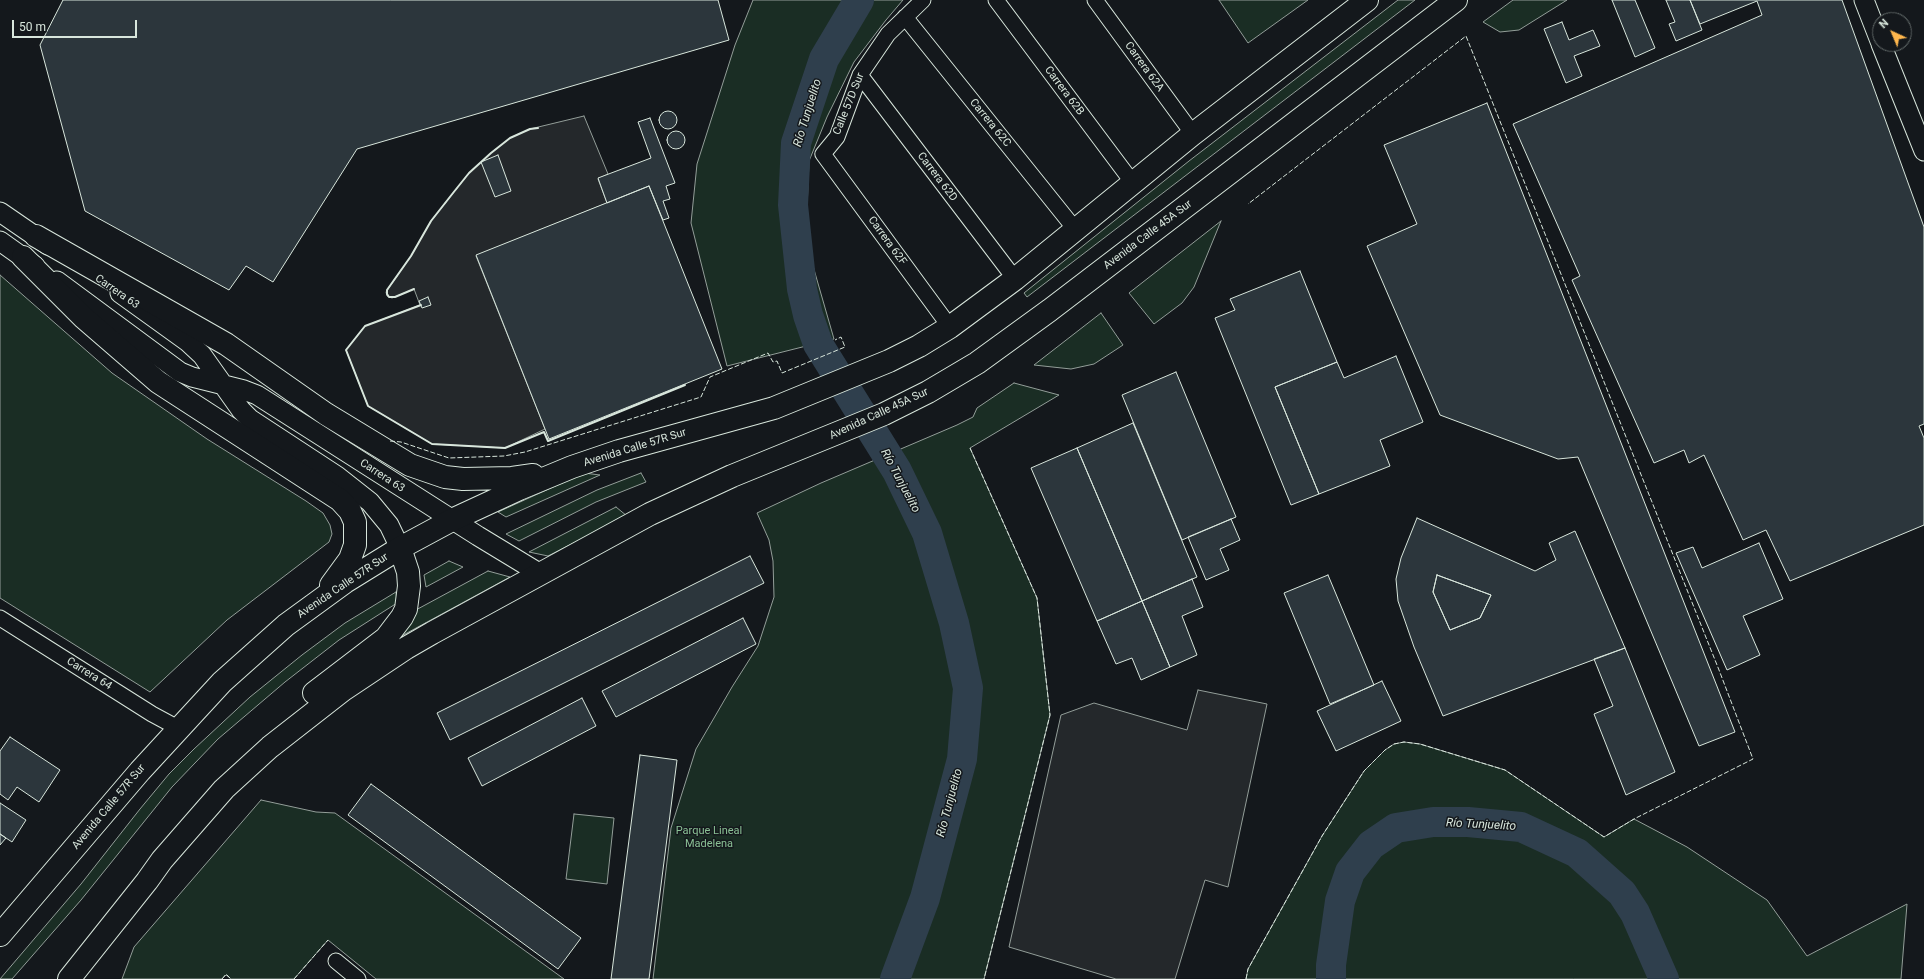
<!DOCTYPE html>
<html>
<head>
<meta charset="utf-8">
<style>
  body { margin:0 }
  #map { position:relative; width:1924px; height:979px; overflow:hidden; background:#14181c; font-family:Roboto,sans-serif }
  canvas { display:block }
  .north { position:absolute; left:1872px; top:12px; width:40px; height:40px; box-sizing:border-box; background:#14181c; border:1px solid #626a69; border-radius:50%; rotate:316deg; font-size:11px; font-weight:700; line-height:16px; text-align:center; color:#d8e6dc }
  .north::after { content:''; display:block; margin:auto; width:14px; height:18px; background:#ffb74d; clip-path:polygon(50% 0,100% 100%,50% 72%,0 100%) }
  .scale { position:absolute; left:12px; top:20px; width:125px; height:18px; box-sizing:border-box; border:2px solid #d8e6dc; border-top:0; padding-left:5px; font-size:12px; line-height:14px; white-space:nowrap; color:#d8e6dc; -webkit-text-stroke:3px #14181c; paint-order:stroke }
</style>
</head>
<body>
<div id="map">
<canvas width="1924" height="979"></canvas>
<div class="north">N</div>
<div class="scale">50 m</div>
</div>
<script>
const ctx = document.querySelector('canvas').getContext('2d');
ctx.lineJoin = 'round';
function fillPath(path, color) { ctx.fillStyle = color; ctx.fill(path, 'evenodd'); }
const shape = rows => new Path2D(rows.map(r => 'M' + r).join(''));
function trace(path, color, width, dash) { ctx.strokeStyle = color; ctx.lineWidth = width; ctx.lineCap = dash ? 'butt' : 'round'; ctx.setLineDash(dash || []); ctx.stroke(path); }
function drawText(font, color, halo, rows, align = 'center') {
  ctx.font = font + ' Roboto,sans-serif'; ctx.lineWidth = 3; ctx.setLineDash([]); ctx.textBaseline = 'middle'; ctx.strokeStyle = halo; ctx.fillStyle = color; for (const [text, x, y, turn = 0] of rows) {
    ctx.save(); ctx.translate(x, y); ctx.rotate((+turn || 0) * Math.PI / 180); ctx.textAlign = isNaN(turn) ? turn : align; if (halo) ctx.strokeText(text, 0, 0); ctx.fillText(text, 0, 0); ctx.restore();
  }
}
const green = shape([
  [753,0,903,0,886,20,854,62,827,117,809,161,807,209,813,266,834,339,727,366,691,223,697,164,735,45,753,0],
  [1219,0,1308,0,1248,43,1219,0],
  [1398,0,1415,0,1027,297,1024,293,1189,161,1398,0],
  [1513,0,1567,0,1519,30,1500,32,1483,22,1513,0],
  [1221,221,1194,287,1182,303,1154,324,1129,293,1221,221],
  [0,275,112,373,207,439,306,501,323,513,330,525,332,534,329,542,227,620,150,692,0,598,0,275],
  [1101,313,1123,345,1094,364,1071,369,1034,365,1101,313],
  [1014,383,1059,395,970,448,1037,598,1050,715,984,979,653,979,671,828,696,749,732,687,758,646,774,597,773,561,769,540,757,513,821,483,957,425,973,417,977,408,1014,383],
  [584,473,600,475,506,517,498,512,584,473],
  [641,473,646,482,596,502,519,541,506,534,597,490,641,473],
  [616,507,627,516,548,556,529,552,616,507],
  [449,561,463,567,426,587,424,575,449,561],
  [488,571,510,577,394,640,414,611,488,571],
  [396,592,397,603,339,640,285,682,218,739,172,787,81,900,12,979,0,979,81,884,140,809,169,774,194,749,250,697,302,655,345,623,396,592],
  [1404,742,1420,744,1505,770,1604,837,1634,819,1687,847,1767,900,1807,956,1907,904,1901,979,1246,979,1248,969,1322,836,1364,771,1385,750,1394,744,1404,742],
  [261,800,316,812,335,813,564,979,376,979,328,940,294,979,231,979,226,975,222,979,122,979,134,947,261,800],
  [574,814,614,818,607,884,566,879,574,814]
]);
fillPath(green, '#1a2d24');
trace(green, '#939e99', 1);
const parking = shape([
  [584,116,608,174,598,179,607,203,476,256,545,429,505,448,432,444,368,406,346,350,365,326,420,305,414,289,392,298,387,296,386,292,411,256,431,221,469,173,491,153,510,138,530,129,584,116],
  [1198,690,1267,704,1228,887,1205,880,1175,979,1116,979,1009,947,1061,715,1094,703,1187,730,1198,690]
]);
fillPath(parking, '#24282b');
trace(parking, '#939e99', 1);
trace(shape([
  [859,0,824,59,796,143,793,205,802,289,808,315,818,344,897,471,927,533,954,623,968,688,962,759,925,898,895,979],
  [1331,979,1331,965,1340,901,1350,872,1371,845,1396,828,1433,822,1468,822,1521,827,1577,853,1622,893,1635,913,1664,979]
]), '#2f3f4d', 30);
const building = shape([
  [63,0,718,0,729,40,357,149,273,282,246,266,229,290,85,211,40,45,63,0],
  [1612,0,1635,0,1655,48,1635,57,1612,0],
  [1666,0,1690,0,1702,30,1676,41,1669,24,1675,22,1666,0],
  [1690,0,1842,0,1924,227,1924,424,1919,426,1924,438,1924,525,1790,581,1766,530,1743,540,1704,455,1689,463,1684,450,1654,463,1572,280,1580,276,1513,124,1762,15,1757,1,1700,24,1690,0],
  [1562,22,1569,40,1593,30,1600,46,1574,56,1582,76,1566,83,1544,29,1562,22],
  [1487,103,1735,732,1699,746,1578,457,1558,459,1440,415,1367,246,1417,224,1384,145,1487,103],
  '659 120a9 9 0 1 1 18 0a9 9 0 1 1-18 0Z',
  [650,118,675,183,666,186,670,199,663,201,669,218,663,220,649,186,607,203,598,178,651,158,638,122,650,118],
  '667 140a9 9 0 1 1 18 0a9 9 0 1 1-18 0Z',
  [498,155,511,191,495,197,481,162,498,155],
  [649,186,722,369,549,439,476,255,649,186],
  [1300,271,1337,362,1275,387,1319,494,1291,505,1215,318,1235,310,1230,299,1300,271],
  [428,297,431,305,422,308,419,301,428,297],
  [1396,356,1423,422,1380,440,1390,466,1319,494,1275,387,1337,362,1344,378,1396,356],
  [1176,372,1236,517,1182,540,1122,395,1176,372],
  [1133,423,1197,577,1142,601,1077,448,1133,423],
  [1077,448,1142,601,1097,621,1031,468,1077,448],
  [1417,518,1535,571,1556,560,1549,543,1575,531,1625,648,1443,716,1414,647,1398,601,1396,579,1401,558,1417,518],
  [1437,575,1491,595,1480,618,1450,630,1433,592,1437,575],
  [1231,519,1240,540,1220,549,1229,570,1206,580,1188,537,1231,519],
  [1759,543,1783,599,1743,616,1760,655,1727,670,1676,553,1693,547,1702,568,1759,543],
  [750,556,764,583,450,740,437,713,750,556],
  [1328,575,1374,685,1330,704,1284,593,1328,575],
  [1437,575,1491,595,1480,618,1450,630,1433,592,1437,575],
  [1192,579,1203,607,1182,616,1197,655,1170,667,1142,601,1192,579],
  [1142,601,1170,667,1141,680,1132,658,1116,664,1097,621,1142,601],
  [743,618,756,644,616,717,602,691,743,618],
  [1625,648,1675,772,1626,795,1594,714,1613,706,1594,659,1625,648],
  [1382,681,1401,721,1336,751,1317,711,1382,681],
  [582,698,596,726,482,786,468,758,582,698],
  [10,737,60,770,39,802,17,787,8,800,0,794,0,751,10,737],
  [640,755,677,760,649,979,611,979,640,755],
  [371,784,581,938,558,969,348,815,371,784],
  [0,803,26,820,12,842,0,834,0,803],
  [0,834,6,838,0,845,0,834]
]);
fillPath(building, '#2c363c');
trace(building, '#d8e6dc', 1);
const minor = shape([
  [923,0,888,34,860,75,837,137,823,154,950,327],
  [996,0,1133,183],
  [1095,0,1193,134],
  [905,17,1075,229],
  [860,75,1015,279],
  [0,618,152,714,178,728],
  [336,961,358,979]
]);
const tertiary = shape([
  [1864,0,1880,41],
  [1881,44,1924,151],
  [0,212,48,245],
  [0,241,35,266],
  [57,281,180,372,192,377,244,390,257,395,478,536,539,573],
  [120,293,188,342,202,355,241,410,250,419,337,476,370,502,389,525,400,548]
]);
const trunk = shape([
  [36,236,226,344,326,414,410,465,445,477,463,479,512,478,533,475],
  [23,257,84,318,158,382,340,500,350,511,355,522,355,545,350,559,331,585],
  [314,693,386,638,402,617,406,609,409,586,408,572,400,548],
  [0,935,140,771,222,682,286,625,345,582,400,548,452,520,519,489,572,467,619,451,774,408,889,361,919,346,950,327,1015,279,1193,134,1367,0],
  [69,979,147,881,162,860,224,789,270,747,343,690,406,648,432,633,650,514,732,476,884,414,928,392,977,363,1050,310,1456,0]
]);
trace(minor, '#d8e6dc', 17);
trace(tertiary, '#d8e6dc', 21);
trace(trunk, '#d8e6dc', 24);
trace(minor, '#14181c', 15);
trace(tertiary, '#14181c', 19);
trace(trunk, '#14181c', 22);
trace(shape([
  [390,441,401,442,449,458,504,456,525,452,701,397,710,377,768,353,773,362,777,361,782,373,845,347,841,337,835,340],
  [970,448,1037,598,1050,715,984,979],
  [222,979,226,974,231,979],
  [294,979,328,940],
  [1246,979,1248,969,1322,836,1364,771,1385,750,1394,744,1404,742,1420,744,1505,770,1604,837,1634,819,1753,759,1719,670,1466,36,1248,204]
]), '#d8e6dc', 1, [5, 2]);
trace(shape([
  [414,289,395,297,389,297,387,294,387,290,411,256,431,221,453,193,469,173,491,153,510,138,530,129,538,128],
  [421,305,365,326,346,350,368,406,432,444,505,448,544,432,548,441,685,385]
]), '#d8e6dc', 2);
drawText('11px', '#d8e6dc', '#14181c', [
  ["Carrera 62A",1144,67,54],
  ["Carrera 62B",1064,91,53],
  ["Calle 57D Sur",849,104,-68],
  ["Carrera 62C",990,123,51],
  ["Carrera 62D",937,177,53],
  ["Avenida Calle 45A Sur",1148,235,-37],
  ["Carrera 62F",887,241,54],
  ["Carrera 63",117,292,35],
  ["Avenida Calle 45A Sur",879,414,-25],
  ["Avenida Calle 57R Sur",635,448,-17],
  ["Carrera 63",382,476,33],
  ["Avenida Calle 57R Sur",343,586,-34],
  ["Carrera 64",89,674,32],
  ["Avenida Calle 57R Sur",109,807,-50]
]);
drawText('11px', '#8ac095', '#14181c', [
  ["Parque Lineal",709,831],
  ["Madelena",709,844]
]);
drawText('italic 12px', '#d8e6dc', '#14181c', [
  ["Río Tunjuelito",808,113,-73],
  ["Río Tunjuelito",900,481,62],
  ["Río Tunjuelito",950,803,-75],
  ["Río Tunjuelito",1481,825,3]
]);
</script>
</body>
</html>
